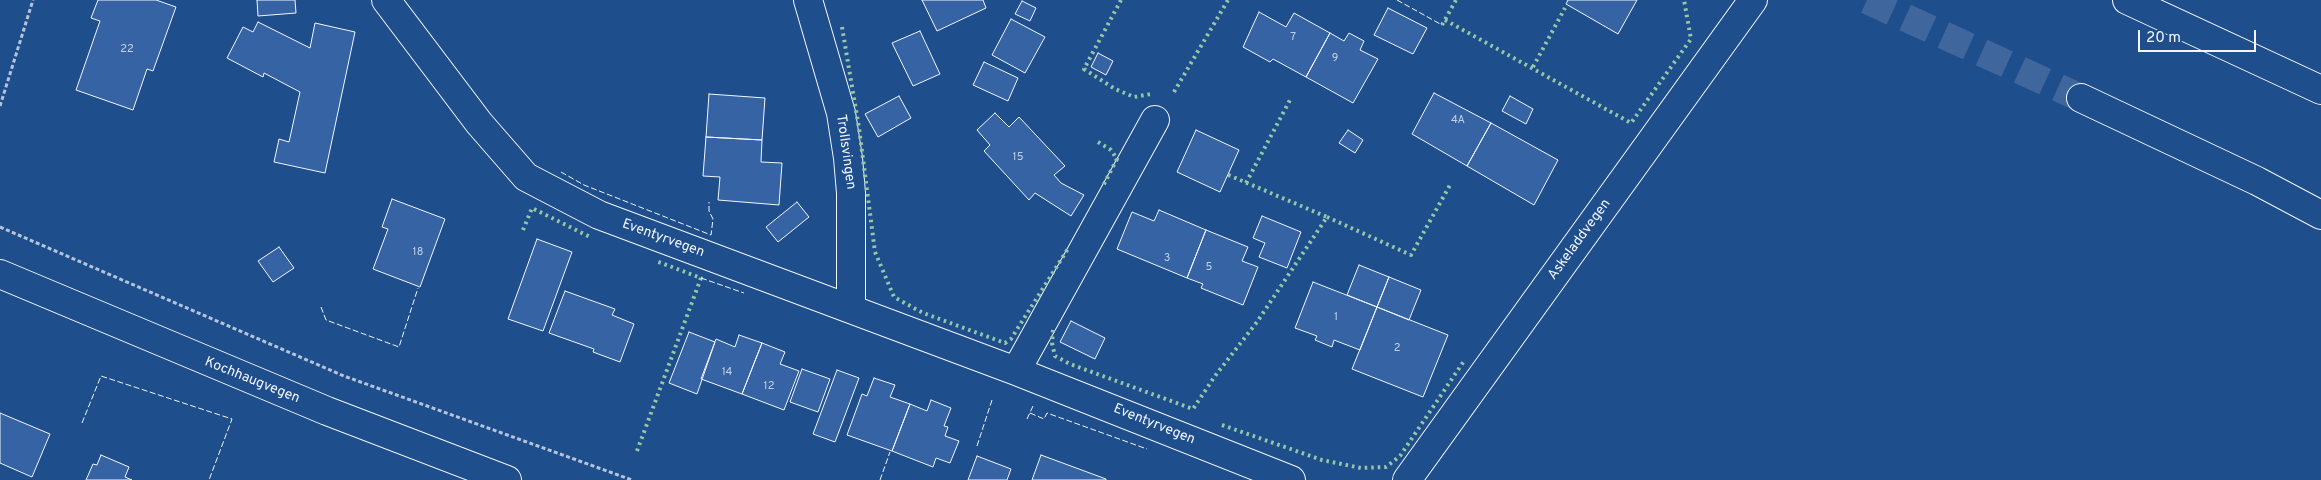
<!DOCTYPE html>
<html>
<head>
<meta charset="utf-8">
<style>
  body { margin:0 }
  #map { position:relative; width:2321px; height:480px; overflow:hidden; background:#1f4e8c; font-family:Overpass,sans-serif }
  canvas { display:block }
  .scale { position:absolute; left:2138px; top:30px; width:118px; height:22px; box-sizing:border-box; border:2px solid #f2f6ff; border-top:0; padding-left:6px; font-size:15px; line-height:18px; white-space:nowrap; color:#f2f6ff; -webkit-text-stroke:4px #1f4e8c; paint-order:stroke }
</style>
</head>
<body>
<div id="map">
<canvas width="2321" height="480"></canvas>
<div class="scale">20 m</div>
</div>
<script>
const ctx = document.querySelector('canvas').getContext('2d');
ctx.lineJoin = 'round';
function fillPath(path, color) { ctx.fillStyle = color; ctx.fill(path, 'evenodd'); }
const shape = rows => new Path2D(rows.map(r => 'M' + r).join(''));
function trace(path, color, width, dash) { ctx.strokeStyle = color; ctx.lineWidth = width; ctx.lineCap = dash ? 'butt' : 'round'; ctx.setLineDash(dash || []); ctx.stroke(path); }
function drawText(font, color, halo, rows, align = 'center') {
  ctx.font = font + ' Overpass,sans-serif'; ctx.lineWidth = 4; ctx.setLineDash([]); ctx.textBaseline = 'middle'; ctx.strokeStyle = halo; ctx.fillStyle = color; for (const [text, x, y, turn = 0] of rows) {
    ctx.save(); ctx.translate(x, y); ctx.rotate((+turn || 0) * Math.PI / 180); ctx.textAlign = isNaN(turn) ? turn : align; if (halo) ctx.strokeText(text, 0, 0); ctx.fillText(text, 0, 0); ctx.restore();
  }
}
const building = shape([
  [98,0,156,0,176,7,153,71,147,69,133,110,76,90,100,21,91,18,98,0],
  [257,0,295,0,296,13,258,16,257,0],
  [922,0,983,0,986,8,937,31,922,0],
  [1568,0,1637,0,1618,34,1566,4,1568,0],
  [1022,1,1036,8,1030,21,1015,14,1022,1],
  [1388,8,1427,28,1413,54,1374,35,1388,8],
  [1259,12,1286,27,1294,13,1330,33,1306,77,1273,59,1270,62,1243,47,1259,12],
  [1011,19,1045,37,1025,73,992,55,1011,19],
  [258,22,310,48,315,23,355,32,325,173,274,162,279,139,289,142,300,92,264,73,263,77,227,58,243,27,253,32,258,22],
  [920,31,940,74,913,86,892,43,920,31],
  [1330,33,1344,41,1349,33,1364,41,1360,50,1378,59,1353,103,1306,77,1330,33],
  [1098,53,1113,61,1106,75,1091,67,1098,53],
  [984,62,1018,78,1008,101,973,85,984,62],
  [1434,93,1491,123,1467,166,1412,134,1434,93],
  [709,94,765,98,762,140,706,137,709,94],
  [899,96,911,118,878,137,865,114,899,96],
  [1510,96,1533,109,1526,124,1502,111,1510,96],
  [995,113,1009,127,1019,117,1065,166,1054,175,1061,183,1084,195,1071,216,1035,193,1029,200,984,151,990,145,977,130,995,113],
  [1491,123,1558,160,1534,205,1467,166,1491,123],
  [1196,130,1239,150,1220,192,1177,172,1196,130],
  [1348,130,1363,140,1355,153,1339,143,1348,130],
  [706,137,762,140,761,162,782,163,779,205,718,200,720,177,703,176,706,137],
  [392,199,445,219,420,287,373,269,388,229,382,227,392,199],
  [797,202,809,217,778,242,766,227,797,202],
  [1159,210,1206,230,1187,278,1117,249,1132,212,1154,221,1159,210],
  [1262,216,1301,232,1287,268,1259,257,1265,243,1253,238,1262,216],
  [1206,230,1248,247,1242,261,1258,267,1243,305,1201,288,1203,284,1187,278,1206,230],
  [537,239,572,252,543,331,508,319,537,239],
  [279,247,294,268,273,282,258,261,279,247],
  [1359,265,1389,277,1377,307,1347,295,1359,265],
  [1389,277,1421,290,1409,320,1377,307,1389,277],
  [1313,282,1377,307,1360,350,1334,340,1332,347,1315,340,1317,336,1295,328,1313,282],
  [565,291,615,309,612,315,634,324,620,362,593,352,594,349,549,333,565,291],
  [1377,307,1448,335,1423,397,1352,369,1377,307],
  [1071,321,1105,338,1095,359,1060,342,1071,321],
  [689,332,715,342,697,394,669,383,689,332],
  [739,335,762,343,742,394,701,379,716,339,735,347,739,335],
  [762,343,785,352,780,364,799,371,784,410,742,394,762,343],
  [802,369,830,379,818,412,790,402,802,369],
  [837,370,859,378,835,442,813,434,837,370],
  [874,378,895,385,890,397,910,404,892,451,847,435,862,394,867,396,874,378],
  [931,400,951,408,944,426,948,427,945,436,959,441,950,463,936,458,933,467,892,451,910,404,927,411,931,400],
  [0,413,50,434,32,477,0,463,0,413],
  [101,455,129,467,125,477,132,480,86,480,93,464,97,465,101,455],
  [1041,455,1106,479,1106,480,1032,480,1041,455],
  [977,456,1011,469,1007,480,968,480,977,456]
]);
fillPath(building, '#3563a3');
trace(building, '#f2f6ff', 1);
trace(shape([
  [1867,0,2081,98]
]), '#3f679d', 28, [28, 14]);
const minor = shape([
  [386,0,479,123,526,177,599,215,1016,371,1291,480],
  [808,0,841,113,848,158,851,193,851,309],
  [1016,371,1155,120],
  [1407,480,1753,0]
]);
const major = shape([
  [0,274,327,411,507,480]
]);
const highway = shape([
  [2127,0,2321,90],
  [2081,98,2257,181,2321,215]
]);
trace(minor, '#f2f6ff', 30);
trace(major, '#f2f6ff', 30);
trace(highway, '#f2f6ff', 30);
trace(shape([
  [0,106,33,0],
  [0,227,344,376,632,480]
]), '#b3c4dc', 3, [4, 2.5]);
trace(minor, '#1f4e8c', 28);
trace(major, '#1f4e8c', 28);
trace(highway, '#1f4e8c', 28);
trace(shape([
  [1121,0,1084,69,1115,89,1134,97,1151,94],
  [1445,20,1631,123,1691,39,1684,0],
  [1442,25,1456,0],
  [842,27,859,128,875,252,894,297,923,313,1005,343,1011,339,1069,247],
  [1533,67,1565,8],
  [1174,92,1228,0],
  [1098,142,1111,150,1117,159,1103,186],
  [1246,183,1291,98],
  [1327,217,1411,255,1450,185],
  [523,230,532,208,592,238],
  [1053,330,1052,343,1055,356,1070,364,1193,409,1215,376,1257,322,1327,217,1226,174],
  [1222,425,1322,460,1361,468,1386,467,1400,456,1464,361],
  [637,451,701,278,656,261]
]), '#97c8a6', 4, [2.5, 4]);
trace(shape([
  [1397,0,1442,25],
  [561,172,584,185,711,235,713,219,709,211,709,202],
  [701,278,744,293],
  [321,307,326,320,399,347,418,288],
  [1030,413,1044,419,1047,413,1147,449],
  [1027,419,1033,406],
  [82,423,101,376,232,419,209,480],
  [977,446,992,400],
  [880,480,890,452]
]), '#f2f6ff', 1, [6, 2.5]);
drawText('11px', '#c3d1e8', null, [
  ["7",1293,38],
  ["22",127,50],
  ["9",1335,59],
  ["4A",1458,121],
  ["15",1018,158],
  ["18",418,253],
  ["3",1167,259],
  ["5",1209,268],
  ["1",1336,318],
  ["2",1397,349],
  ["14",727,373],
  ["12",769,387]
]);
drawText('14px', '#f2f6ff', '#1f4e8c', [
  ["Trollsvingen",845,152,82],
  ["Eventyrvegen",663,239,20],
  ["Askeladdvegen",1580,240,-54],
  ["Kochhaugvegen",252,381,22],
  ["Eventyrvegen",1154,425,22]
]);
</script>
</body>
</html>
